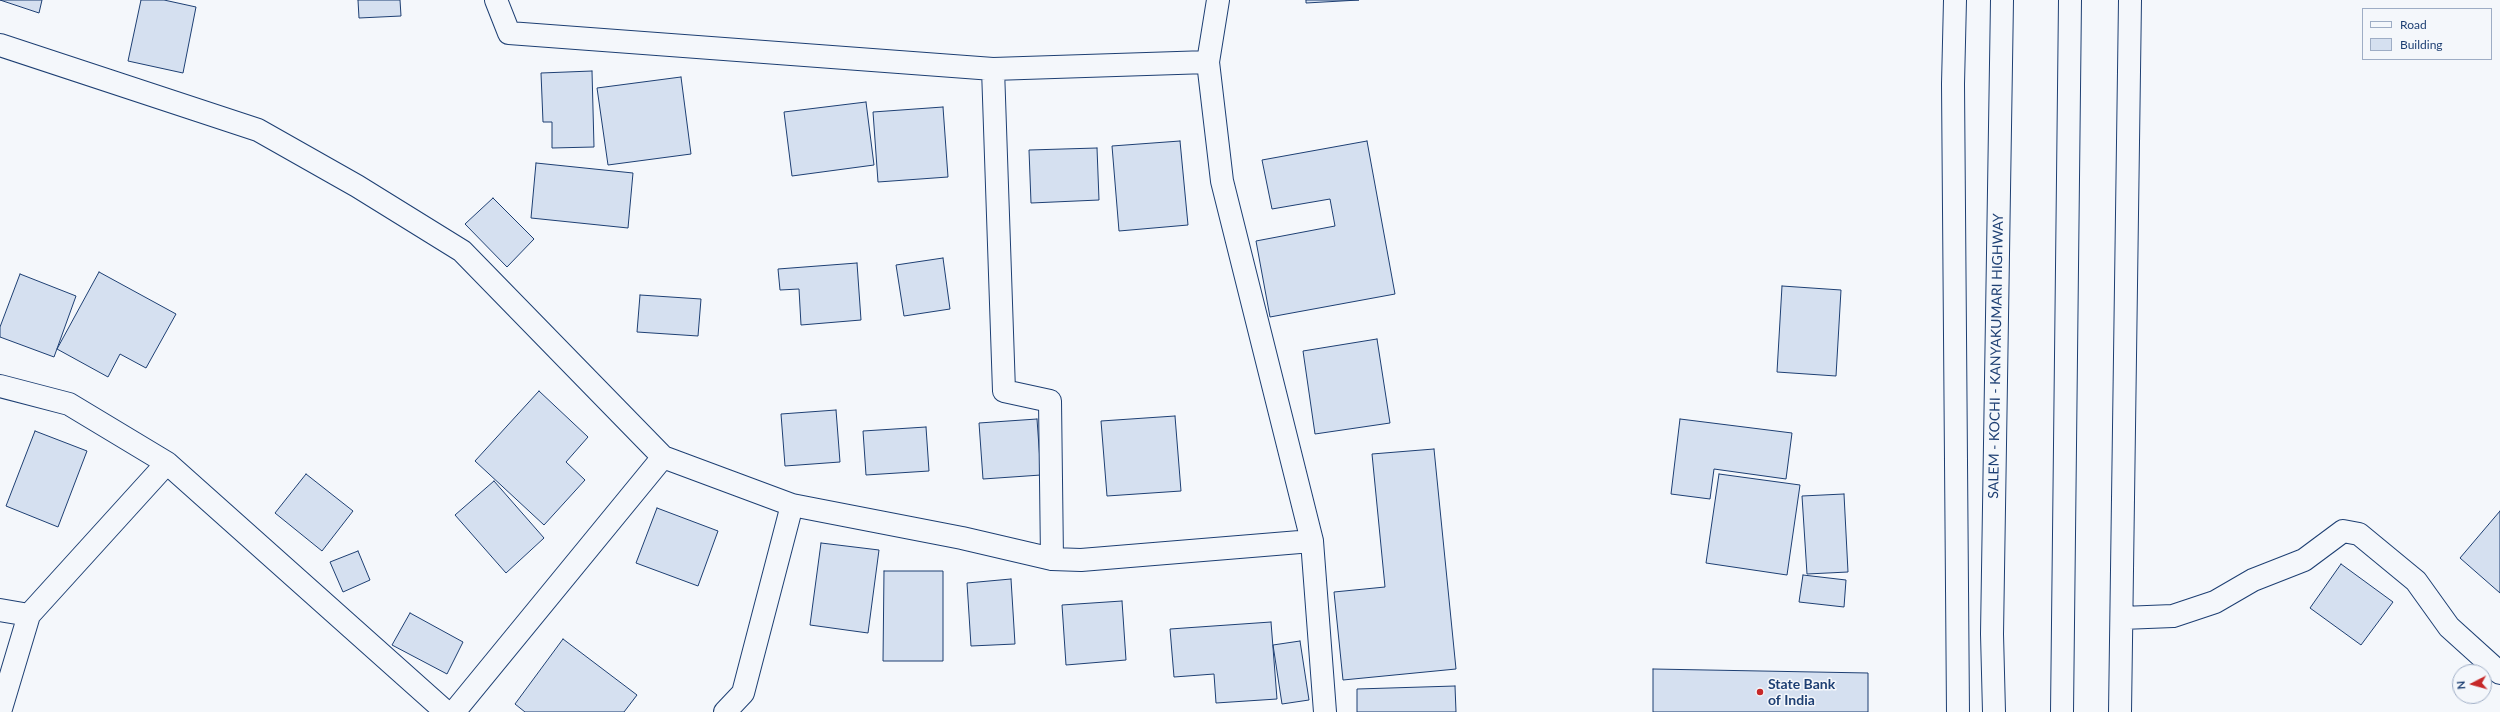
<!DOCTYPE html>
<html>
<head>
<meta charset="utf-8">
<style>
  body { margin:0 }
  #map { position:relative; width:2500px; height:712px; overflow:hidden; background:#f4f7fb; font-family:Lato,sans-serif }
  canvas { display:block }
  .legend { position:absolute; left:2362px; top:8px; width:130px; height:52px; box-sizing:border-box; background:#f4f7fb; border:1px solid #9eadc5; margin:0; padding:5px 7px; list-style:none; font-size:12px; color:#1d3f73 }
  .legend li { display:flex; align-items:center; gap:8px; height:20px }
  .legend b { width:20px; border:1px solid #9eadc5 }
  .north { position:absolute; left:2452px; top:664px; width:40px; height:40px; box-sizing:border-box; background:#f4f7fb; border:1px solid #9eadc5; border-radius:50%; rotate:264deg; font-size:11px; font-weight:700; line-height:16px; text-align:center; color:#1d3f73 }
  .north::after { content:''; display:block; margin:auto; width:14px; height:18px; background:#c62828; clip-path:polygon(50% 0,100% 100%,50% 72%,0 100%) }
</style>
</head>
<body>
<div id="map">
<canvas width="2500" height="712"></canvas>
<ul class="legend">
<li><b style="height:5px;background:#f4f7fb"></b>Road</li>
<li><b style="height:11px;background:#d5e0f0"></b>Building</li>
</ul>
<div class="north">N</div>
</div>
<script>
const ctx = document.querySelector('canvas').getContext('2d');
ctx.lineJoin = 'round';
function fillPath(path, color) { ctx.fillStyle = color; ctx.fill(path, 'evenodd'); }
const shape = rows => new Path2D(rows.map(r => 'M' + r).join(''));
function trace(path, color, width, dash) { ctx.strokeStyle = color; ctx.lineWidth = width; ctx.lineCap = dash ? 'butt' : 'round'; ctx.setLineDash(dash || []); ctx.stroke(path); }
function drawText(font, color, halo, rows, align = 'center') {
  ctx.font = font + ' Lato,sans-serif'; ctx.lineWidth = 3; ctx.setLineDash([]); ctx.textBaseline = 'middle'; ctx.strokeStyle = halo; ctx.fillStyle = color; for (const [text, x, y, turn = 0] of rows) {
    ctx.save(); ctx.translate(x, y); ctx.rotate((+turn || 0) * Math.PI / 180); ctx.textAlign = isNaN(turn) ? turn : align; if (halo) ctx.strokeText(text, 0, 0); ctx.fillText(text, 0, 0); ctx.restore();
  }
}
const building = shape([
  [0,0,42,0,39,13,0,0],
  [141,0,164,0,196,7,183,73,128,61,141,0],
  [358,0,400,0,401,16,359,18,358,0],
  [1306,0,1359,0,1306,3,1306,0],
  [592,71,594,147,552,148,552,122,543,122,541,73,592,71],
  [681,77,691,154,608,165,597,88,681,77],
  [866,102,874,165,792,176,784,112,866,102],
  [943,107,948,177,878,182,873,112,943,107],
  [1180,141,1188,225,1119,231,1112,146,1180,141],
  [1367,141,1395,294,1270,317,1256,241,1335,226,1330,199,1272,209,1262,160,1367,141],
  [1097,148,1099,200,1031,203,1029,150,1097,148],
  [536,163,633,173,628,228,531,218,536,163],
  [493,198,534,239,507,267,465,224,493,198],
  [943,258,950,309,904,316,896,265,943,258],
  [857,263,861,320,801,325,799,289,780,290,778,269,857,263],
  [99,272,176,314,146,368,120,354,108,377,57,349,99,272],
  [20,274,76,296,54,357,0,337,0,327,20,274],
  [1782,286,1841,290,1836,376,1777,372,1782,286],
  [640,295,701,299,698,336,637,332,640,295],
  [1377,339,1390,423,1315,434,1303,351,1377,339],
  [539,391,588,437,566,462,585,480,544,525,475,461,539,391],
  [836,410,840,462,785,466,781,414,836,410],
  [1175,416,1181,491,1107,496,1101,421,1175,416],
  [1037,419,1041,475,983,479,979,423,1037,419],
  [1680,419,1792,433,1786,479,1714,469,1710,499,1671,494,1680,419],
  [926,427,929,471,866,475,863,431,926,427],
  [35,431,87,451,58,527,6,506,35,431],
  [1434,449,1456,669,1343,680,1334,592,1385,587,1372,454,1434,449],
  [306,474,353,511,322,551,275,513,306,474],
  [1719,474,1800,485,1787,575,1706,563,1719,474],
  [494,481,544,538,506,573,455,515,494,481],
  [1844,494,1848,572,1807,574,1802,496,1844,494],
  [657,508,718,531,698,586,636,563,657,508],
  [2500,511,2500,593,2460,558,2500,511],
  [821,543,879,550,868,633,810,625,821,543],
  [358,551,370,580,343,592,330,562,358,551],
  [2341,564,2393,602,2361,645,2310,608,2341,564],
  [884,571,943,571,943,661,883,661,884,571],
  [1803,575,1846,580,1844,607,1799,602,1803,575],
  [1011,579,1015,644,971,646,967,583,1011,579],
  [1122,601,1126,660,1066,665,1062,605,1122,601],
  [410,613,463,642,447,674,392,645,410,613],
  [1271,622,1277,699,1216,703,1214,674,1174,677,1170,629,1271,622],
  [563,639,637,695,624,712,525,712,515,704,563,639],
  [1300,641,1309,700,1282,704,1273,645,1300,641],
  [1653,669,1868,673,1868,712,1653,712,1653,669],
  [1455,686,1456,712,1357,712,1357,689,1455,686]
]);
fillPath(building, '#d5e0f0');
trace(building, '#1d3f73', 1);
const minor = shape([
  [496,0,509,33,993,69,1208,62],
  [1218,0,1208,62,1222,181,1312,541,1325,712],
  [1955,0,1953,84,1958,712],
  [0,45,258,130,357,186,462,251,663,457,454,712],
  [993,69,1004,391,1050,401,1052,559],
  [0,386,69,404,167,463],
  [663,457,792,505,962,538,1052,559,1081,560,1312,541],
  [0,610,29,615],
  [2122,618,2173,616,2215,602,2253,580,2304,560,2343,531,2359,534,2416,581,2449,627,2500,673],
  [0,712,29,615,167,463,446,712],
  [725,712,743,693,792,505],
  [2120,712,2130,0]
]);
const highway = shape([
  [1994,712,1992,634,2002,0],
  [2062,712,2070,0]
]);
trace(minor, '#1d3f73', 24);
trace(highway, '#1d3f73', 24);
trace(minor, '#f4f7fb', 22);
trace(highway, '#f4f7fb', 22);
for (const [x, y, r, color] of [
  [1760,692,4,"#c62828"]
]) { const dot = new Path2D(); dot.arc(x, y, r, 0, 2 * Math.PI); ctx.fillStyle = color; ctx.fill(dot); trace(dot, '#f4f7fb', 1.5); }
drawText('14px', '#1d3f73', '#f4f7fb', [
  ["SALEM - KOCHI - KANYAKUMARI HIGHWAY",1996,356,-89]
]);
drawText('bold 14px', '#1d3f73', '#f4f7fb', [
  ["State Bank",1768,684],
  ["of India",1768,700]
], 'left');
</script>
</body>
</html>
